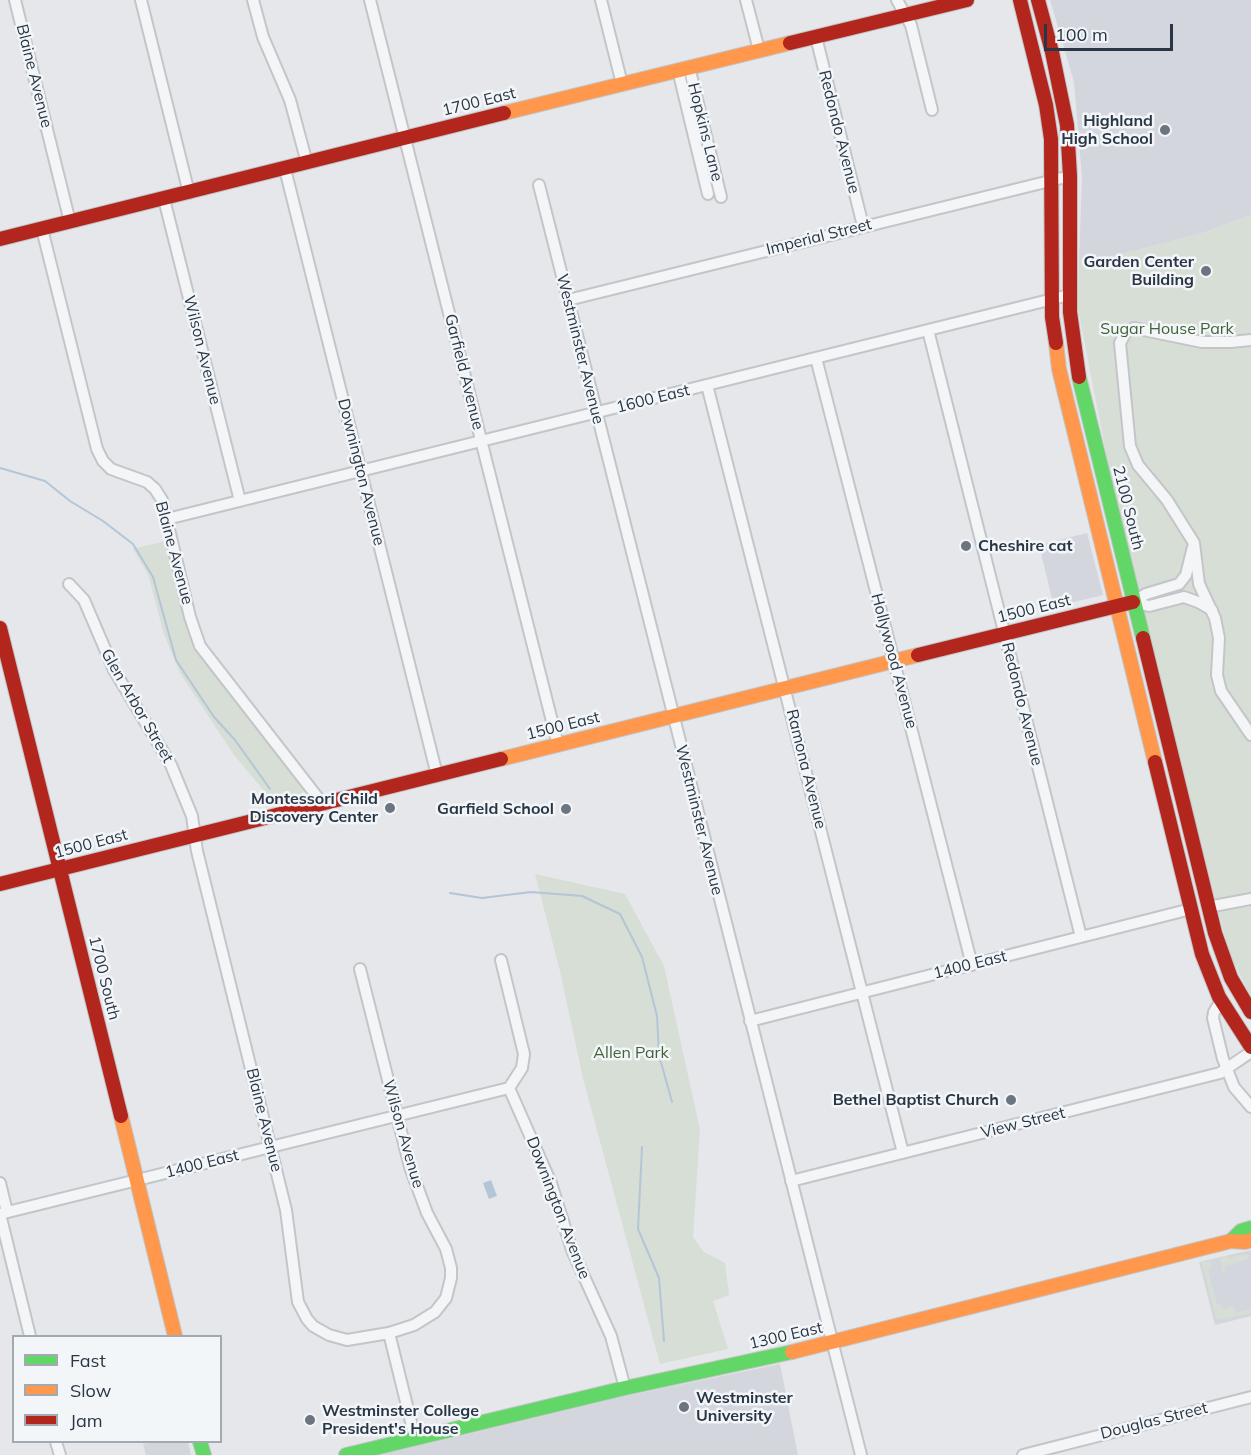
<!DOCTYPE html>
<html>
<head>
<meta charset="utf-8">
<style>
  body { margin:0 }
  #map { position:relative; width:1251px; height:1455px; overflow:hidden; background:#e5e7ea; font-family:Mulish,sans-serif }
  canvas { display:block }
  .legend { position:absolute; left:12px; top:1335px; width:210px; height:108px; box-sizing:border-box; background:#f3f6f9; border:2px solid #a3a9b1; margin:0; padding:8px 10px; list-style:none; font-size:18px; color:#2a3645 }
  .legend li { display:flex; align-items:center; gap:12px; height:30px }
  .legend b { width:30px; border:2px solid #a3a9b1 }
  .scale { position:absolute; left:1044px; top:24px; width:129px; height:27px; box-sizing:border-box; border:3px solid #2a3645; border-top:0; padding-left:8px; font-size:18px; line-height:21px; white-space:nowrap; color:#2a3645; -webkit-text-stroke:4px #f3f6f9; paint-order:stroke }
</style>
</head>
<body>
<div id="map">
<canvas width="1251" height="1455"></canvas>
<ul class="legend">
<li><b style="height:8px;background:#63d668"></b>Fast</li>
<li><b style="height:8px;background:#ff974d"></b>Slow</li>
<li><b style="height:8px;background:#b3261e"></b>Jam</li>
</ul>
<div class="scale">100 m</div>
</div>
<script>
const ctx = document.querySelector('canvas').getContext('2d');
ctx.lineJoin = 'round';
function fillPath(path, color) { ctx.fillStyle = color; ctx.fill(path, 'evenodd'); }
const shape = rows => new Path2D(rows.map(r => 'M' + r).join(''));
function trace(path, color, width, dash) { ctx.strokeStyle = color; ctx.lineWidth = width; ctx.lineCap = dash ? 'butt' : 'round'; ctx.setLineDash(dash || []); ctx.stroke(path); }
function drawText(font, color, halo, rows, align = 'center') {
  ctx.font = font + ' Mulish,sans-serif'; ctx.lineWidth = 5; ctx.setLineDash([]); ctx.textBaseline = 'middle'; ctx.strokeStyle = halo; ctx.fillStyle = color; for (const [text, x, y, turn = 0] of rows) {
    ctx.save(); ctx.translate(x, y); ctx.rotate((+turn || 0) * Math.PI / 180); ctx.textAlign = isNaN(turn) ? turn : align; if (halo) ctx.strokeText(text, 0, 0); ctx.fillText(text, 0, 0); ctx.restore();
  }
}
fillPath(shape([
  [1050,0,1251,0,1251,215,1200,234,1106,258,1079,260,1082,178,1074,82],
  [1087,533,1103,595,1054,607,1039,545],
  [1251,1250,1251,1316,1215,1325,1199,1262],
  [780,1364,798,1455,381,1455,631,1395],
  [154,1442,188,1442,191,1455,146,1455,143,1444]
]), '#d3d7dd');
fillPath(shape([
  [1251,215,1251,997,1229,952,1156,670,1116,504,1078,309,1079,260,1106,258,1200,234],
  [166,541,193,645,303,789,304,791,296,798,275,804,234,755,180,673,164,634,148,574,133,549],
  [535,874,625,894,664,966,700,1130,693,1237,704,1252,725,1263,729,1295,713,1301,728,1349,660,1364,583,1078,560,971],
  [1247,1254,1248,1259,1224,1266,1225,1272,1223,1272,1220,1259,1228,1255,1229,1258],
  [1201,1261,1210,1262,1212,1268,1208,1270,1217,1305,1221,1304,1223,1309,1233,1306,1236,1313,1251,1309,1251,1313,1217,1320]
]), '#d6ded5');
fillPath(shape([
  [491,1180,497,1196,489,1199,483,1183]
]), '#b3c5d6');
trace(shape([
  [0,468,45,481,70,501,103,521,133,544,153,577,176,660,214,717,235,740,270,789],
  [450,893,482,898,531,892,582,896,620,914,642,957,657,1016,659,1055,672,1102],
  [642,1147,638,1229,659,1278,664,1341]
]), '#b3c5d6', 2);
const street = shape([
  [15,0,70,222],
  [141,0,189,193],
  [253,0,263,37,290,100,307,163],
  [370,0,558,745],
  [601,0,622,84],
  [746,0,759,50],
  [897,0,911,25,932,110],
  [816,37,863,226],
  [689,67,721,197],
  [678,70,708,194],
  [285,169,437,775],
  [539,185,861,1455],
  [164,199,240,501],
  [42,229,97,449,103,461,111,469,147,482,155,489,162,500,190,617,200,646,322,803],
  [568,300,1070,176],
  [928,330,1081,937],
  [1251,340,1231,342,1202,342,1134,328,1126,332,1120,343,1130,446,1138,465,1167,500,1194,543,1199,584,1215,618,1219,638,1217,675,1221,691,1251,735],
  [816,358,972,965],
  [707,385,903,1153],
  [167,519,1069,295],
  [69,584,84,600,114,670,171,765,192,816,197,851,286,1210,298,1302,307,1319,313,1326,329,1335,347,1340,389,1333],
  [1133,602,1146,594,1179,584,1186,575,1193,547],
  [1133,602,1149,606,1184,597,1198,602,1212,610],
  [1208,907,1251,899],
  [501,960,524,1054,522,1068,509,1088],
  [360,969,410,1167,427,1213,446,1249,451,1268,451,1278,446,1298,435,1312,414,1325,389,1333,415,1438],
  [1221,1001,1214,1012,1213,1018,1223,1059,1234,1087,1251,1107],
  [750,1021,1191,909],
  [509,1088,551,1183,572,1250,611,1336,625,1388],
  [791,1181,1220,1073,1251,1052],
  [0,1183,7,1212],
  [0,1214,509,1088],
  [0,1214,30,1336],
  [56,1442,60,1455],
  [1023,1455,1251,1397]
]);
const fast = shape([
  [1079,377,1143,638],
  [1231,1241,1241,1231,1251,1228],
  [200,1442,204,1455],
  [346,1455,625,1388,792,1352]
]);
const slow = shape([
  [504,113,790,43],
  [1056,343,1059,369,1155,762],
  [501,759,918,655],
  [121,1116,175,1336],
  [792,1352,1231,1241,1245,1242,1251,1240]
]);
const jam = shape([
  [1020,0,1046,105,1051,139,1052,317,1056,343],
  [1038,0,1052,52,1067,125,1070,176,1070,312,1079,377],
  [790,43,967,0],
  [0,239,504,113],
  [0,628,121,1116],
  [1143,638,1215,933,1231,978,1251,1012],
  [918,655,1133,602],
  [1155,762,1202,954,1219,997,1251,1047],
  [0,884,501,759]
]);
trace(street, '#c3c5c8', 14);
trace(fast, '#c3c5c8', 16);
trace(slow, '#c3c5c8', 16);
trace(jam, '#c3c5c8', 16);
trace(street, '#f4f5f7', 10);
trace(fast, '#63d668', 14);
trace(slow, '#ff974d', 14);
trace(jam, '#b3261e', 14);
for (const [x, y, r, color] of [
  [1165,130,6,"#6b747f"],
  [1206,271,6,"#6b747f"],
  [966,546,6,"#6b747f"],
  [390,808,6,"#6b747f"],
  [566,809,6,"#6b747f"],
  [1011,1100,6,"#6b747f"],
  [684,1407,6,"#6b747f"],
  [310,1420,6,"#6b747f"]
]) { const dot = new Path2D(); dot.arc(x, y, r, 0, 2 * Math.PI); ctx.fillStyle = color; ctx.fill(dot); trace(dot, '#f3f6f9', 2); }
drawText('16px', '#2a3645', '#f3f6f9', [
  ["Blaine Avenue",34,76,76],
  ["1700 East",479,102,-14],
  ["Hopkins Lane",705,132,76],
  ["Redondo Avenue",839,132,76],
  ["Imperial Street",819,237,-14],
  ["Westminster Avenue",580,349,76],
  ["Wilson Avenue",202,350,76],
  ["Garfield Avenue",464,372,76],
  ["1600 East",653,399,-14],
  ["Downington Avenue",361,472,76],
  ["2100 South",1128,508,76],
  ["Blaine Avenue",174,553,75],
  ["1500 East",1034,609,-14],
  ["Hollywood Avenue",894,661,75],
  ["Redondo Avenue",1022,704,76],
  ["Glen Arbor Street",137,706,60],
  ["1500 East",563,726,-14],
  ["Ramona Avenue",806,769,76],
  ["Westminster Avenue",699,820,76],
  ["1500 East",91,844,-15],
  ["1400 East",970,965,-14],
  ["1700 South",104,978,76],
  ["Blaine Avenue",264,1120,76],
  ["View Street",1023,1123,-14],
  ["Wilson Avenue",403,1134,74],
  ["1400 East",202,1164,-14],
  ["Downington Avenue",558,1208,69],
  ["1300 East",786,1336,-13],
  ["Douglas Street",1154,1421,-14]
]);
drawText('bold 16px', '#2a3645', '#f3f6f9', [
  ["Highland",1153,121],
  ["High School",1153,139],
  ["Garden Center",1194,262],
  ["Building",1194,280],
  ["Cheshire cat",978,546,"left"],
  ["Montessori Child",378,799],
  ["Discovery Center",378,817],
  ["Garfield School",554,809],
  ["Bethel Baptist Church",999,1100],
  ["Westminster",696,1398,"left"],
  ["University",696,1416,"left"],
  ["Westminster College",322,1411,"left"],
  ["President's House",322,1429,"left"]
], 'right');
drawText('16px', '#416136', '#f3f6f9', [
  ["Sugar House Park",1167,329],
  ["Allen Park",631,1053]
]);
</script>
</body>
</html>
